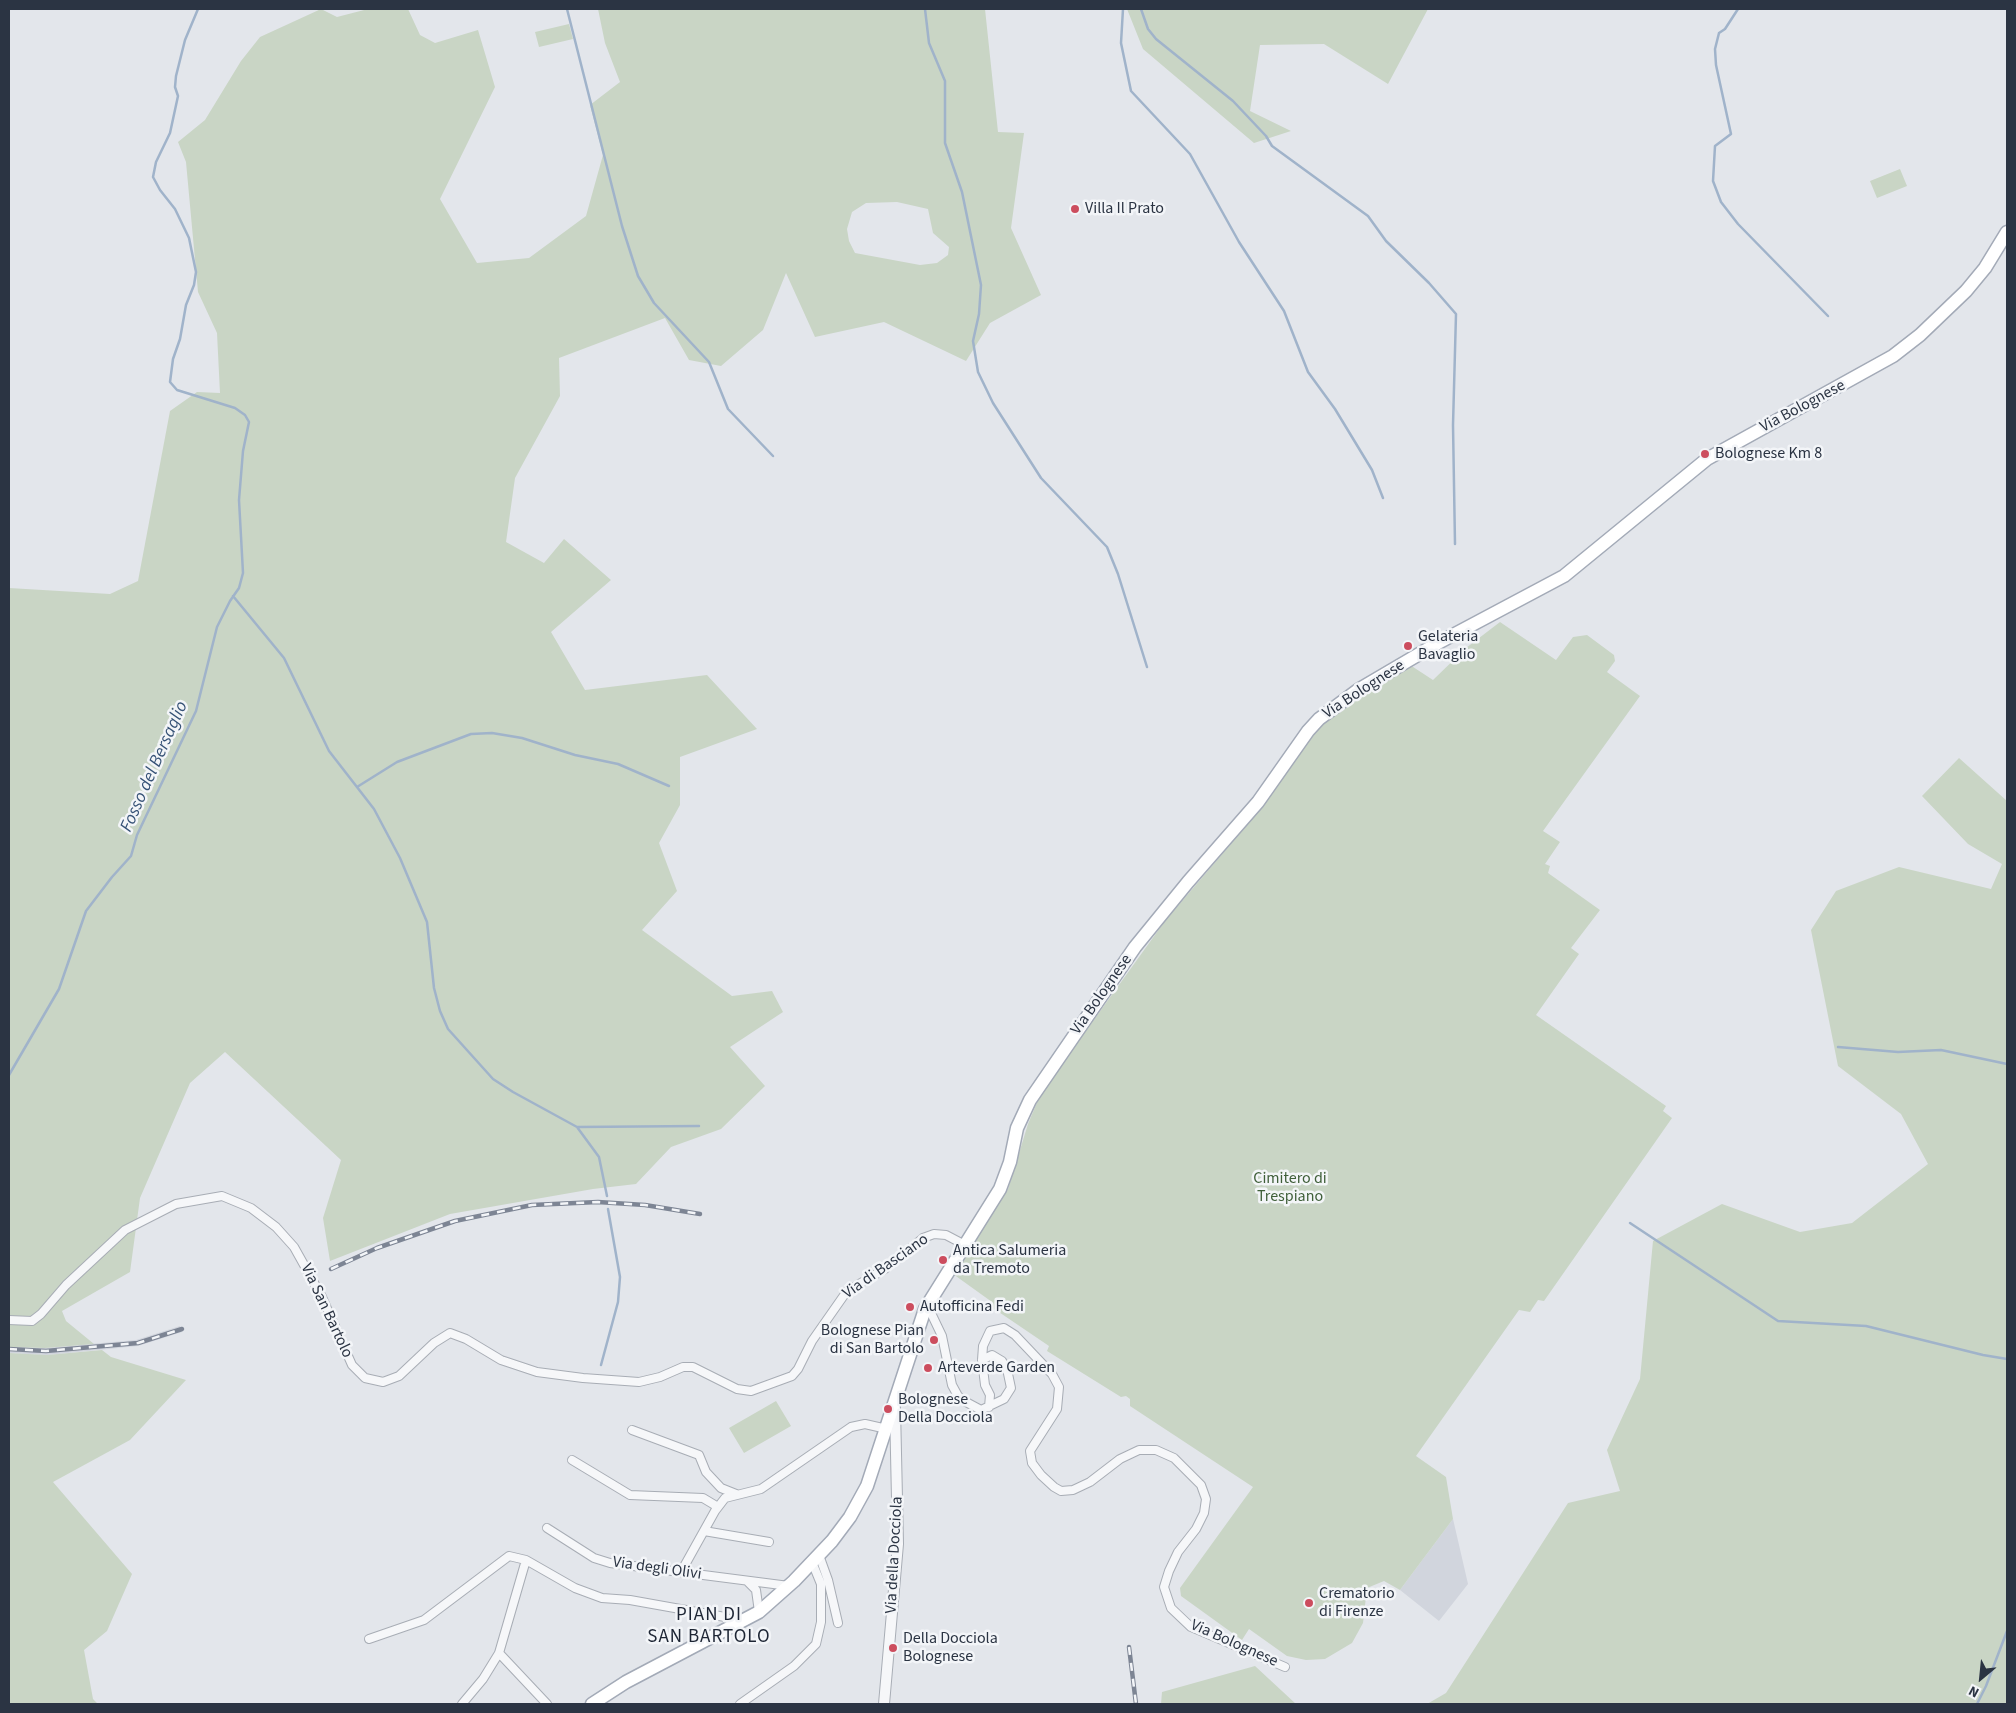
<!DOCTYPE html>
<html>
<head>
<meta charset="utf-8">
<style>
  body { margin:0 }
  #map { position:relative; width:2016px; height:1713px; overflow:hidden; background:#e3e6eb; font-family:"Source Sans 3",sans-serif }
  canvas { display:block }
  .frame { position:absolute; inset:0; border:10px solid #2b3443; pointer-events:none }
  .north { position:absolute; left:1956px; top:1653px; width:50px; height:50px; -webkit-text-stroke:4px #f3f5f8; paint-order:stroke; rotate:208deg; font-size:14px; font-weight:700; line-height:20px; text-align:center; color:#2b3443 }
  .north::after { content:''; display:block; margin:auto; width:18px; height:22px; background:#2b3443; clip-path:polygon(50% 0,100% 100%,50% 72%,0 100%) }
</style>
</head>
<body>
<div id="map">
<canvas width="2016" height="1713"></canvas>
<div class="frame"></div>
<div class="north">N</div>
</div>
<script>
const ctx = document.querySelector('canvas').getContext('2d');
ctx.lineJoin = 'round';
function fillPath(path, color) { ctx.fillStyle = color; ctx.fill(path, 'evenodd'); }
const shape = rows => new Path2D(rows.map(r => 'M' + r).join(''));
function trace(path, color, width, dash) { ctx.strokeStyle = color; ctx.lineWidth = width; ctx.lineCap = dash ? 'butt' : 'round'; ctx.setLineDash(dash || []); ctx.stroke(path); }
function drawText(font, color, halo, rows, align = 'center') {
  ctx.font = font + ' "Source Sans 3",sans-serif'; ctx.lineWidth = 5; ctx.setLineDash([]); ctx.textBaseline = 'middle'; ctx.strokeStyle = halo; ctx.fillStyle = color; for (const [text, x, y, turn = 0] of rows) {
    ctx.save(); ctx.translate(x, y); ctx.rotate((+turn || 0) * Math.PI / 180); ctx.textAlign = isNaN(turn) ? turn : align; if (halo) ctx.strokeText(text, 0, 0); ctx.fillText(text, 0, 0); ctx.restore();
  }
}
fillPath(shape([
  [180,1326,182,1332,138,1346,47,1355,9,1353,9,1347,45,1348,136,1340],
  [1453,1519,1468,1584,1439,1621,1400,1590]
]), '#d1d5dd');
fillPath(shape([
  [321,9,337,17,368,9,408,9,420,35,435,43,478,30,495,87,440,199,477,263,529,258,586,216,603,155,590,105,620,82,605,43,598,9,985,9,998,132,1024,133,1011,228,1041,295,990,323,966,361,884,322,815,337,786,273,763,330,721,366,689,360,665,318,559,358,560,396,515,478,506,542,544,563,564,539,611,580,551,632,585,690,707,675,757,729,680,757,680,805,659,843,677,891,642,930,732,996,772,991,783,1012,730,1047,765,1086,721,1129,671,1147,636,1184,593,1189,450,1214,330,1261,323,1218,341,1160,225,1052,190,1083,140,1198,130,1272,62,1311,66,1321,94,1344,45,1348,9,1347,9,588,110,594,138,581,170,411,197,392,220,393,217,333,198,292,186,162,178,142,205,120,241,61,260,37],
  [897,202,928,209,933,233,949,247,948,255,937,263,920,265,855,253,849,241,847,229,852,212,866,203],
  [1127,9,1428,9,1388,84,1324,44,1260,45,1250,111,1291,131,1254,143,1143,49],
  [569,24,573,39,539,47,535,32],
  [1900,169,1907,186,1877,198,1870,181],
  [1500,622,1556,660,1573,637,1587,635,1614,655,1615,661,1607,672,1640,696,1543,831,1560,842,1545,864,1550,866,1548,873,1600,910,1571,948,1579,954,1536,1015,1666,1106,1663,1111,1672,1118,1544,1301,1538,1300,1530,1312,1519,1310,1416,1456,1446,1477,1453,1519,1400,1590,1384,1581,1367,1588,1363,1623,1352,1643,1325,1659,1306,1660,1287,1656,1249,1629,1242,1640,1181,1596,1180,1588,1253,1487,1130,1406,1130,1399,1126,1396,1121,1397,1047,1351,1049,1346,990,1306,992,1302,953,1274,1008,1189,1028,1124,1038,1100,1057,1071,1165,921,1253,818,1309,737,1323,723,1410,665,1433,680,1466,648],
  [1959,758,2007,801,2007,1704,1427,1704,1446,1693,1568,1503,1620,1491,1607,1450,1640,1379,1653,1241,1722,1204,1800,1232,1852,1223,1928,1164,1901,1114,1838,1066,1811,930,1836,891,1899,867,1991,889,2002,864,1968,844,1922,796],
  [102,1350,111,1357,186,1380,130,1440,53,1482,132,1574,107,1631,84,1650,93,1699,98,1704,9,1704,9,1353,47,1355],
  [776,1401,791,1426,744,1453,729,1428],
  [1255,1666,1296,1704,1161,1704,1162,1692]
]), '#c9d5c5');
trace(shape([
  [567,9,622,226,638,276,654,303,709,362,728,409,773,456],
  [925,9,929,43,945,81,945,143,962,192,981,285,979,314,973,341,978,372,993,403,1041,478,1107,547,1118,574,1147,667],
  [1123,9,1121,43,1131,91,1190,154,1239,242,1284,311,1308,372,1335,409,1372,470,1383,498],
  [1141,9,1148,29,1156,39,1233,101,1266,136,1272,146,1368,216,1386,241,1429,283,1456,314,1453,425,1455,544],
  [1738,9,1725,29,1719,33,1715,49,1716,65,1731,134,1715,146,1713,181,1721,202,1738,224,1828,316],
  [233,596,284,658,329,751,374,809,400,858,427,922,434,988,440,1011,448,1029,493,1079,513,1092,577,1127,599,1157,607,1196],
  [357,787,397,762,471,734,492,733,522,738,575,755,618,764,669,786],
  [1838,1047,1898,1052,1941,1050,2007,1064],
  [9,1075,59,989,86,911,112,877,131,856,137,835,196,711,217,627,230,601,239,588,243,573,239,500,243,451,249,422,245,415,235,408,177,390,170,382,173,359,180,339,186,305,194,285,196,272,189,238,175,209,160,190,153,177,156,162,170,133,178,96,175,87,176,76,185,40,198,9],
  [577,1127,699,1126],
  [1630,1223,1778,1321,1866,1326,1983,1355,2007,1359],
  [601,1365,618,1302,620,1277,608,1209],
  [1977,1704,1986,1686,2007,1631]
]), '#a0b3ca', 2.5);
const minor = shape([
  [925,1309,931,1313,942,1336,952,1385,958,1396,966,1402,981,1410,1004,1399,1011,1388,1007,1369,1002,1361,992,1355,982,1360],
  [9,1320,32,1321,41,1314,66,1285,125,1230,176,1204,222,1196,251,1208,276,1227,294,1247,322,1297,352,1365,365,1378,383,1382,399,1376,434,1343,450,1333,466,1339,501,1360,537,1372,583,1378,639,1382,660,1377,683,1367,693,1367,737,1389,751,1391,792,1376,798,1369,812,1341,847,1291,885,1269,923,1238,934,1234,946,1235,965,1245],
  [989,1407,990,1395,985,1385,982,1360,983,1346,990,1331,1004,1328,1015,1335,1052,1374,1059,1387,1057,1409,1030,1451,1032,1463,1041,1475,1054,1487,1061,1491,1073,1490,1090,1482,1120,1459,1139,1450,1156,1450,1174,1458,1201,1485,1206,1499,1204,1513,1196,1529,1178,1552,1169,1571,1164,1587,1171,1608,1191,1627,1285,1667],
  [632,1430,699,1455,706,1472,721,1488,736,1494],
  [572,1460,630,1495,703,1498,718,1507],
  [547,1528,594,1558,610,1563,789,1586],
  [704,1531,769,1542],
  [819,1555,828,1580,838,1623],
  [681,1572,715,1511,725,1498,761,1489,851,1427,865,1424,887,1429],
  [747,1581,756,1590,759,1612],
  [369,1639,424,1620,509,1556,526,1560,575,1588,602,1598,630,1600,725,1617,738,1625],
  [499,1653,547,1704],
  [462,1704,483,1679,499,1653,526,1560],
  [740,1704,794,1666,816,1644,821,1622,821,1584,812,1562]
]);
const tertiary = shape([
  [884,1704,898,1544,895,1408]
]);
const primary = shape([
  [592,1704,626,1682,759,1612,794,1581,832,1541,850,1517,867,1486,925,1309,1000,1189,1010,1162,1017,1128,1030,1100,1135,947,1188,882,1258,802,1308,731,1319,719,1358,690,1438,643,1564,576,1707,459,1893,356,1920,335,1966,291,1985,268,2007,232]
]);
trace(minor, '#a8adb5', 10);
trace(tertiary, '#a8adb5', 12);
trace(primary, '#a3aab7', 15);
trace(minor, '#f6f7f9', 8);
trace(tertiary, '#f6f7f9', 10);
trace(primary, '#fff', 12);
const rail = shape([
  [331,1269,377,1248,455,1221,532,1205,598,1202,645,1205,700,1214],
  [9,1349,46,1351,138,1343,182,1329],
  [1129,1647,1136,1704]
]);
trace(rail, '#7d8594', 4.5);
trace(rail, '#f3f5f8', 2.5, [8]);
for (const [x, y, r, color] of [
  [1075,209,5,"#cc4d5e"],
  [1705,454,5,"#cc4d5e"],
  [1408,646,5,"#cc4d5e"],
  [943,1260,5,"#cc4d5e"],
  [910,1307,5,"#cc4d5e"],
  [934,1340,5,"#cc4d5e"],
  [928,1368,5,"#cc4d5e"],
  [888,1409,5,"#cc4d5e"],
  [1309,1603,5,"#cc4d5e"],
  [893,1648,5,"#cc4d5e"]
]) { const dot = new Path2D(); dot.arc(x, y, r, 0, 2 * Math.PI); ctx.fillStyle = color; ctx.fill(dot); trace(dot, '#f3f5f8', 2); }
drawText('16px', '#2b3443', '#f3f5f8', [
  ["Villa Il Prato",1085,209],
  ["Bolognese Km 8",1715,454],
  ["Gelateria",1418,637],
  ["Bavaglio",1418,655],
  ["Antica Salumeria",953,1251],
  ["da Tremoto",953,1269],
  ["Autofficina Fedi",920,1307],
  ["Bolognese Pian",924,1331,"right"],
  ["di San Bartolo",924,1349,"right"],
  ["Arteverde Garden",938,1368],
  ["Bolognese",898,1400],
  ["Della Docciola",898,1418],
  ["Crematorio",1319,1594],
  ["di Firenze",1319,1612],
  ["Della Docciola",903,1639],
  ["Bolognese",903,1657]
], 'left');
drawText('16px', '#2b3443', '#f3f5f8', [
  ["Via Bolognese",1803,407,-28],
  ["Via Bolognese",1364,690,-33],
  ["Via Bolognese",1102,995,-55],
  ["Via di Basciano",886,1267,-35],
  ["Via San Bartolo",326,1311,65],
  ["Via della Docciola",895,1555,-87],
  ["Via degli Olivi",657,1569,8],
  ["Via Bolognese",1234,1644,24]
]);
drawText('16px', '#3f5f39', '#f3f5f8', [
  ["Cimitero di",1290,1179],
  ["Trespiano",1290,1197]
]);
drawText('italic 18px', '#365276', '#f3f5f8', [
  ["Fosso del Bersaglio",155,767,-66]
]);
ctx.letterSpacing = '1px';
drawText('19px', '#1d2534', '#f3f5f8', [
  ["PIAN DI",709,1616],
  ["SAN BARTOLO",709,1638]
]);
ctx.letterSpacing = '0px';
</script>
</body>
</html>
